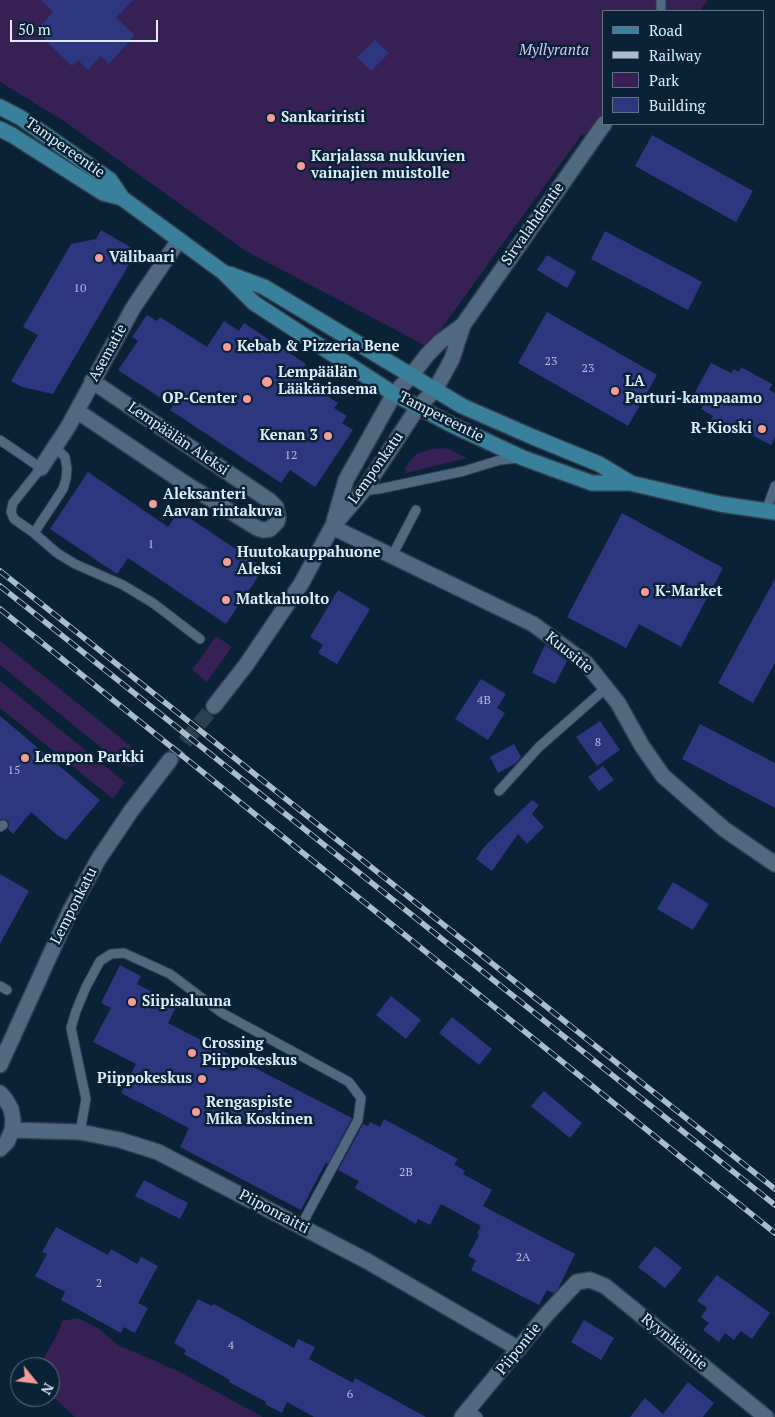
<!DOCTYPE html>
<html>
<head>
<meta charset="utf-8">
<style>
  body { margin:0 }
  #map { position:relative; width:775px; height:1417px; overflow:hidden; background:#092236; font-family:"PT Serif",serif }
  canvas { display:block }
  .legend { position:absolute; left:602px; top:10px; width:162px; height:115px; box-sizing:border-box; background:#092236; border:1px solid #5e7384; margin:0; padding:6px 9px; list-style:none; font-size:15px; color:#ddecfa }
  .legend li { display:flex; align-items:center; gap:10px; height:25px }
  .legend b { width:25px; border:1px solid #5e7384 }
  .north { position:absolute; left:10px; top:1357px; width:50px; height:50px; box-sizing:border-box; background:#092236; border:1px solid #5e7384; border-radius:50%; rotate:119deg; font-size:14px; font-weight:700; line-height:20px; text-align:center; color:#ddecfa }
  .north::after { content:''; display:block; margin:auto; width:18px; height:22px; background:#f59b98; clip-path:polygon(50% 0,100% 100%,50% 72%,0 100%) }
  .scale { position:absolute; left:10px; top:20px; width:148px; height:22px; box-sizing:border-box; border:2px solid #ddecfa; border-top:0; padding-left:6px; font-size:15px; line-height:18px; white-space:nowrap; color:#ddecfa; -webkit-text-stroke:4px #092236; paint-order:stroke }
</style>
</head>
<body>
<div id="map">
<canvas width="775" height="1417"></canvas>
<ul class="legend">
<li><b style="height:6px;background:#39809a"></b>Road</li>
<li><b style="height:6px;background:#abbdcc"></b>Railway</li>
<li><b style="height:14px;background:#362054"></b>Park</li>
<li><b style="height:14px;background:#2c377f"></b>Building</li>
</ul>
<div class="north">N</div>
<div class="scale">50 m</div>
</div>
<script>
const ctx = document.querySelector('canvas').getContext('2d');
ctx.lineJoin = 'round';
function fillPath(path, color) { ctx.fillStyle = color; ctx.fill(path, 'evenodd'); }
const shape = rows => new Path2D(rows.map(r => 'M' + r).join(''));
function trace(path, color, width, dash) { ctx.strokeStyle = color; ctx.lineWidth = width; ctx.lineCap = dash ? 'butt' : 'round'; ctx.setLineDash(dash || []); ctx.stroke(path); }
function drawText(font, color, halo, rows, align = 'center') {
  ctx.font = font + ' "PT Serif",serif'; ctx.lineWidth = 5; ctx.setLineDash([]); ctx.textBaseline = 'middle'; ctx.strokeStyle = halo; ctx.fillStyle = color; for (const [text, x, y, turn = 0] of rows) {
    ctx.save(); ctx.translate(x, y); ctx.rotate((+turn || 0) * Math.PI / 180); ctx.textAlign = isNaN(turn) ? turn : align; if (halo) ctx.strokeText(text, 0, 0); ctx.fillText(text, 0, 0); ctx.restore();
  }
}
fillPath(shape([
  [0,0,708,0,700,11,604,11,604,124,593,137,582,134,428,347,246,251,64,121,0,82],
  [446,448,467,458,406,473,405,468,416,454,433,449],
  [216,636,232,647,207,682,192,670],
  [0,641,101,722,145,758,132,767,121,764,0,665],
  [0,681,125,782,113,799,0,708],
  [78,1318,98,1328,118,1345,178,1371,263,1417,75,1417,50,1394,50,1367,39,1367,59,1331,62,1321]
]), '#362054');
fillPath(shape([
  [41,0,133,0,116,18,135,35,109,64,101,56,88,70,78,60,72,66,36,31,53,12],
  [375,40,389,53,371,71,357,57],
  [652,135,753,191,736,222,635,166],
  [101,230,137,251,53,394,22,387,11,381,38,335,23,327,71,244,96,239],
  [605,231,702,282,688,310,591,259],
  [547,255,576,272,567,288,537,270],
  [547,312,657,375,628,426,518,363],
  [147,315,157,321,160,317,207,347,224,321,239,331,244,323,306,364,302,371,328,388,324,394,338,403,334,408,347,416,342,423,353,430,315,487,290,470,281,483,170,410,173,406,118,370,138,341,132,337],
  [711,363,731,373,734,369,739,372,741,367,772,384,769,390,775,393,775,437,771,445,742,430,738,436,710,421,713,416,701,409,705,402,693,396],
  [88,472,168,527,179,511,264,568,226,624,128,558,117,574,50,529],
  [622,513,723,568,681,647,639,624,626,648,567,617],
  [775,579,775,663,753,703,718,683],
  [338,590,370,609,337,664,318,653,323,645,310,637],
  [545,645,567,661,555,684,532,673],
  [481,679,506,694,497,708,505,713,488,740,455,719],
  [0,716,100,800,66,840,57,835,31,812,13,834,8,829,9,825,8,821,5,819,0,820],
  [600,721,620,750,597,766,576,737],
  [700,724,775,763,775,808,682,759],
  [514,744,521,757,516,763,498,773,490,757],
  [603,766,614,780,599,791,588,777],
  [532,800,539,805,532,814,544,827,527,844,518,834,492,871,476,859,484,847],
  [0,874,29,891,0,944],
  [673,882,709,904,693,930,657,909],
  [120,965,141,976,137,984,177,1005,168,1023,352,1118,328,1164,326,1162,301,1210,180,1147,189,1128,121,1093,136,1064,93,1042,111,1008,101,1003],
  [391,996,421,1020,406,1039,376,1015],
  [452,1017,492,1049,479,1065,439,1033],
  [544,1091,582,1123,570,1138,531,1106],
  [384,1119,458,1159,454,1164,465,1171,463,1174,492,1190,483,1206,575,1254,558,1289,554,1293,547,1290,539,1305,471,1270,476,1260,468,1256,479,1235,477,1234,481,1226,441,1204,430,1225,418,1219,416,1224,355,1188,359,1181,338,1170,363,1124,368,1126,370,1122,380,1127],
  [144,1180,188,1203,180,1219,135,1196],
  [56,1227,108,1255,111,1249,137,1264,141,1257,158,1266,138,1303,148,1308,135,1333,124,1327,121,1333,90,1316,61,1300,65,1292,35,1276,47,1254,42,1252],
  [655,1246,682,1268,665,1288,638,1267],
  [717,1275,770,1313,752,1339,741,1331,734,1340,725,1333,719,1342,703,1330,709,1323,701,1317,707,1308,697,1301],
  [198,1299,212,1306,214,1304,294,1348,298,1339,315,1347,309,1359,353,1383,355,1378,426,1417,314,1417,287,1402,282,1413,265,1404,266,1402,229,1382,230,1380,184,1354,186,1350,174,1343],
  [584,1320,614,1338,601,1360,571,1342],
  [688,1382,714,1403,703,1417,630,1417,645,1398,663,1414]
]), '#2c377f');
trace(shape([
  [170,760,214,706]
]), '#294053', 15, [15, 8]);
const lane = shape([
  [661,0,661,11],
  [0,440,41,468,13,503,11,512,14,519,34,533,63,489,66,479,67,469,65,457,55,447],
  [363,491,379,489,464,471,500,460,520,458],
  [766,511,775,486],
  [34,533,57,553,75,564,123,585,153,603,200,639],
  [392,556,416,510],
  [499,791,539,747,606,688],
  [0,827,3,825],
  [0,986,7,990],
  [80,1132,86,1099,71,1028,76,1011,86,987,100,961,111,954,124,953,170,974,222,1013,349,1082,361,1098,358,1120,301,1226],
  [469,1409,478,1417]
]);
const street = shape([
  [77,411,183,482,257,528,263,530,270,529,277,522,278,518,276,507,270,501,92,381],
  [41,468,68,427,133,308,179,240],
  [334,521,346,480,394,394,411,376,427,355,440,342,463,325],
  [332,527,533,624,586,663,618,703,642,746,663,776,724,829,775,864],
  [214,706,246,665,301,584,332,527,363,491,418,407,435,390,452,359,463,325,604,124],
  [0,1065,70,911,98,860,131,811,170,760],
  [0,1093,6,1100,11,1109,13,1120,12,1130,7,1142,0,1149],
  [12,1130,80,1132,120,1140,158,1152,367,1261,519,1349],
  [462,1417,547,1314,577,1282,590,1280,605,1286,766,1417]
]);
const secondary = shape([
  [0,107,21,118,110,180,122,198],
  [0,129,12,135,103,193,122,198,223,272,254,303,394,394,452,425,523,458,592,483,630,483,720,504,775,512],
  [229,274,264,287,462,406,533,437,599,464,629,482]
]);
trace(lane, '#313c4e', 11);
trace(street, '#313c4e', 18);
trace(secondary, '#313c4e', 18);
trace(lane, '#4f6980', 9);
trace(street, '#4f6980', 15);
trace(secondary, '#39809a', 15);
const rail = shape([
  [0,571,775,1189],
  [0,586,775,1205],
  [0,609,775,1233]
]);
trace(rail, '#abbdcc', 5.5);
trace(rail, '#092236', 4, [11]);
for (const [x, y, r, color] of [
  [271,118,5,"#f59b98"],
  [301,166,5,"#f59b98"],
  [99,258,5,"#f59b98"],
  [227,347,5,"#f59b98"],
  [267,382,6,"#f59b98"],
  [615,391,5,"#f59b98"],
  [247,399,5,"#f59b98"],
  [762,429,5,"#f59b98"],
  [328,436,5,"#f59b98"],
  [153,504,5,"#f59b98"],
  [227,562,5,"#f59b98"],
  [645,592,5,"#f59b98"],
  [226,600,5,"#f59b98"],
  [25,758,5,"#f59b98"],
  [132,1002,5,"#f59b98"],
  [192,1053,5,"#f59b98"],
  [202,1079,5,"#f59b98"],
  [196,1112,5,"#f59b98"]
]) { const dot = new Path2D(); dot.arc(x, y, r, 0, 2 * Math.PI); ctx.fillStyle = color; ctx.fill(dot); trace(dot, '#092236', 2); }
drawText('12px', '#b1bfdb', null, [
  ["10",80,289],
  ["23",551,362],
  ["23",588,369],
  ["12",291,456],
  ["1",151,545],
  ["4B",484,701],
  ["8",598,743],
  ["15",14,771],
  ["2B",406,1173],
  ["2A",523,1258],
  ["2",99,1284],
  ["4",231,1346],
  ["6",350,1395]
]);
drawText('italic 15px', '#d8caf5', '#092236', [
  ["Myllyranta",554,51]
]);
drawText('bold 15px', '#ddecfa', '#092236', [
  ["Sankariristi",281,118],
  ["Karjalassa nukkuvien",311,157],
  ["vainajien muistolle",311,174],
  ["Välibaari",109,258],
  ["Kebab & Pizzeria Bene",237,347],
  ["Lempäälän",278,373],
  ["Lääkäriasema",278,390],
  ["LA",625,382],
  ["Parturi-kampaamo",625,399],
  ["OP-Center",237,399,"right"],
  ["R-Kioski",752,429,"right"],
  ["Kenan 3",318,436,"right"],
  ["Aleksanteri",163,495],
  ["Aavan rintakuva",163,512],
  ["Huutokauppahuone",237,553],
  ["Aleksi",237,570],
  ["K-Market",655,592],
  ["Matkahuolto",236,600],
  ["Lempon Parkki",35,758],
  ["Siipisaluuna",142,1002],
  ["Crossing",202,1044],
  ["Piippokeskus",202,1061],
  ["Piippokeskus",192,1079,"right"],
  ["Rengaspiste",206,1103],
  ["Mika Koskinen",206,1120]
], 'left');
drawText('15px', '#ddecfa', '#092236', [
  ["Tampereentie",65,148,35],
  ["Sirvalahdentie",533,224,-55],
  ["Asematie",108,353,-61],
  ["Tampereentie",441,417,27],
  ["Lempäälän Aleksi",178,439,34],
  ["Lemponkatu",376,468,-55],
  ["Kuusitie",569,653,39],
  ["Lemponkatu",74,906,-63],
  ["Piiponraitti",274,1212,28],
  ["Ryynikäntie",674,1342,39],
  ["Piipontie",519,1349,-51]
]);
</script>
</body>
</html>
